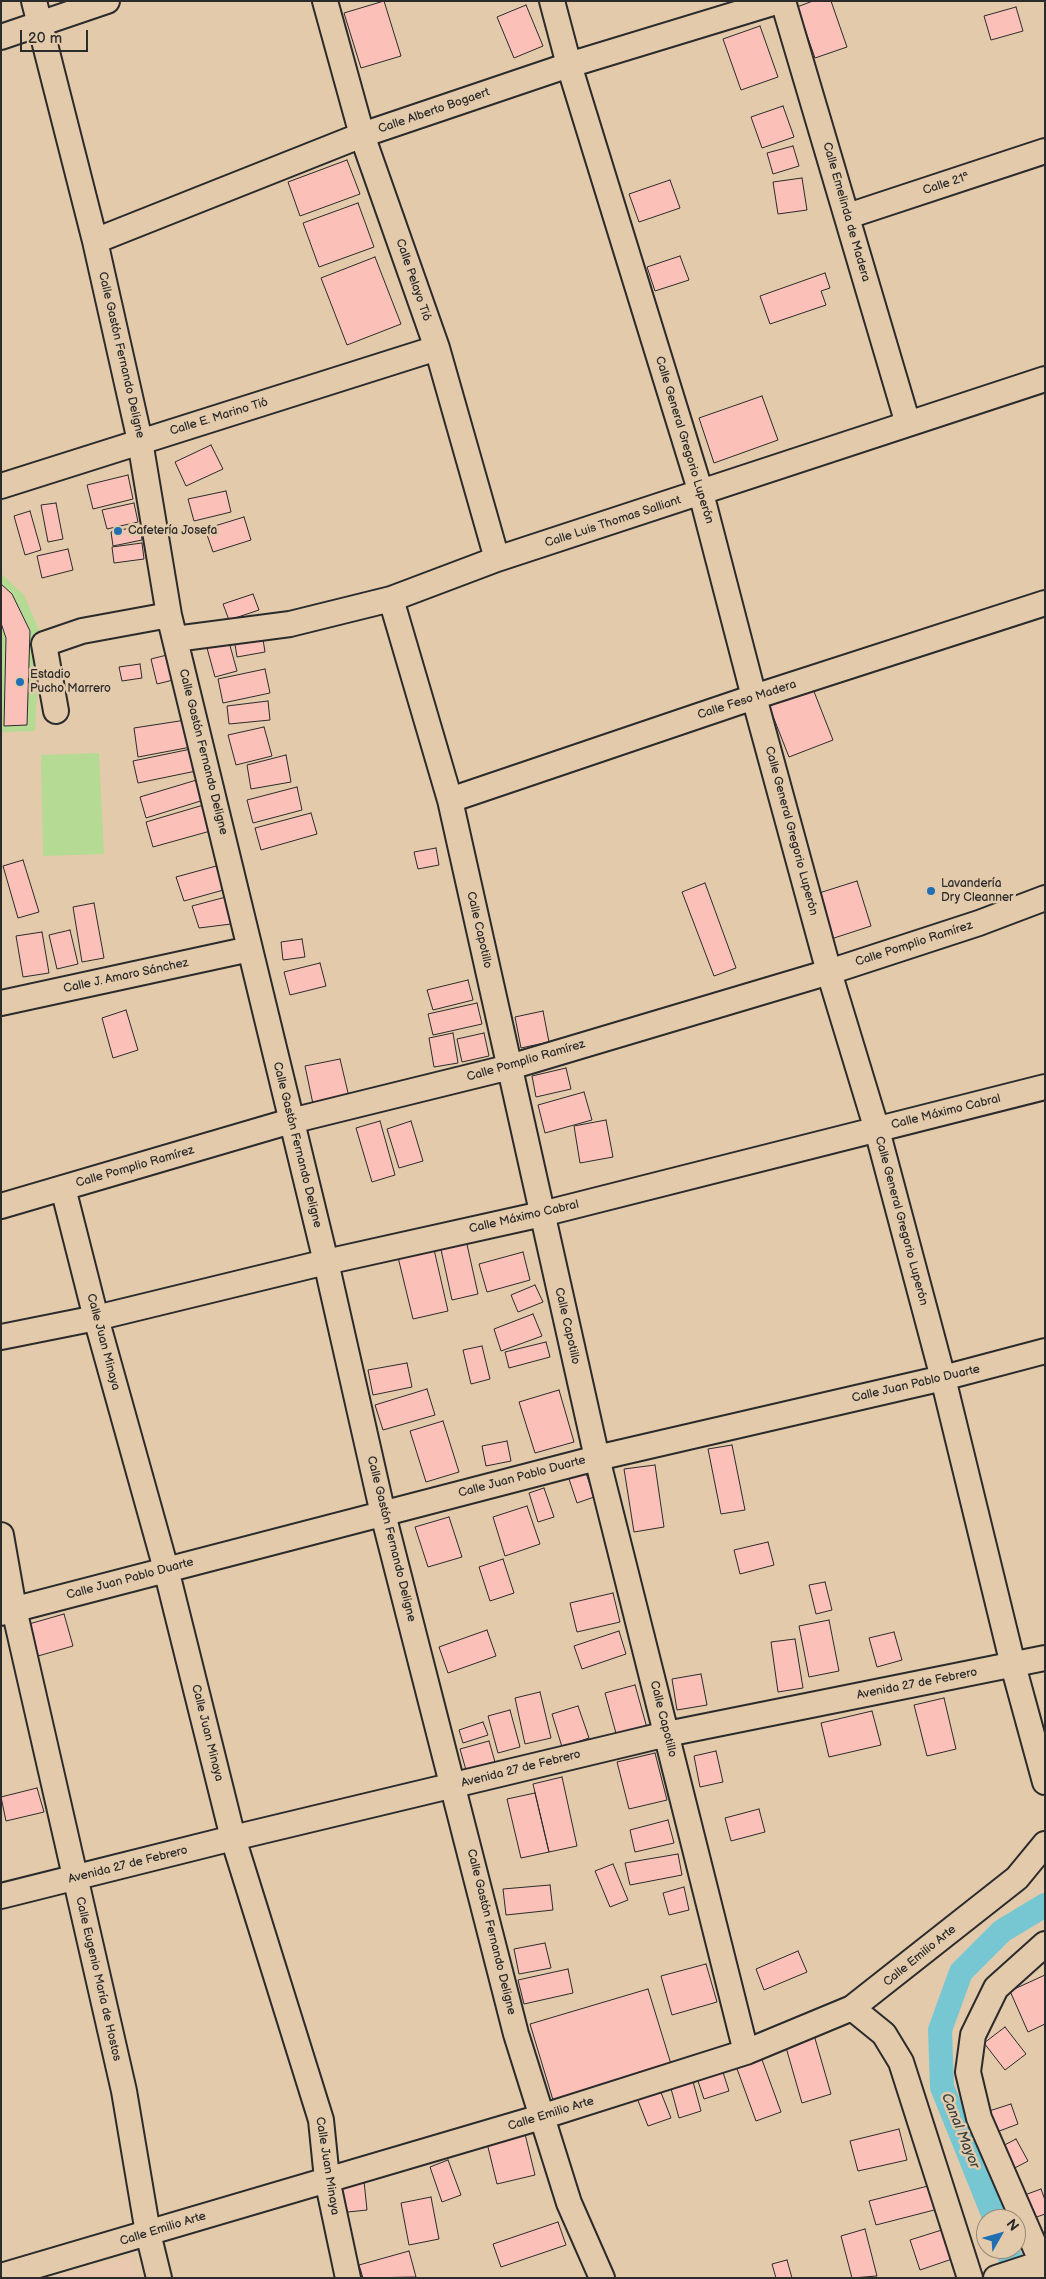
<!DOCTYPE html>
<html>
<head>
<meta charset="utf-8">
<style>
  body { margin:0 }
  #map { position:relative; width:1046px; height:2279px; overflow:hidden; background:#e3caab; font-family:"Balsamiq Sans",sans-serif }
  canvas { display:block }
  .frame { position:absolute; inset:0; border:2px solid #2b2b2b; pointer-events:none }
  .north { position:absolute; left:976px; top:2209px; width:50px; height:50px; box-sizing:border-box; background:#e3caab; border:1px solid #998a78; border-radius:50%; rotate:52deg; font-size:14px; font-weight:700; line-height:20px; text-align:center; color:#2b2b2b }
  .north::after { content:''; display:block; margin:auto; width:18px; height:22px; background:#1f6fb2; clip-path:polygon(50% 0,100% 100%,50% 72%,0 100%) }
  .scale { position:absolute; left:20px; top:30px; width:68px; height:22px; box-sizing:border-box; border:2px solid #2b2b2b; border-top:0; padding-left:6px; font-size:15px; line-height:18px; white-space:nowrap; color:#2b2b2b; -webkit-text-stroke:4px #e3caab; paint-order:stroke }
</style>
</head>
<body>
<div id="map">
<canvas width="1046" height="2279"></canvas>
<div class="frame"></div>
<div class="north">N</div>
<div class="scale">20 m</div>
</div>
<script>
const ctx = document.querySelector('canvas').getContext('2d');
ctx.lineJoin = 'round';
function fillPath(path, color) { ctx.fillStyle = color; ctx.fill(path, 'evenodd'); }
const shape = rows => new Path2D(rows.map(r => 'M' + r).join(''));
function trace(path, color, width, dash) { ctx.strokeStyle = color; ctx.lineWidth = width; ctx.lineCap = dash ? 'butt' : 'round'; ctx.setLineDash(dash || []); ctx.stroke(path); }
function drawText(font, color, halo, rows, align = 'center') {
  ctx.font = font + ' "Balsamiq Sans",sans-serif'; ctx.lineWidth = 5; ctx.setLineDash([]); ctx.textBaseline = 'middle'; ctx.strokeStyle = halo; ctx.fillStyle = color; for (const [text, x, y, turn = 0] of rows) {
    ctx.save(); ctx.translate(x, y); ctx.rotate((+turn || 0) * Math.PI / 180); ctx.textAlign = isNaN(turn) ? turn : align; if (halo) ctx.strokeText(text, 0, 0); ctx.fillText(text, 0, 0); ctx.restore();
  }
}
fillPath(shape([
  [130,2257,136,2278,51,2278]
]), '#eac7af');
fillPath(shape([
  [1,574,24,595,40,632,35,731,2,732,1,739],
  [99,753,104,854,43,856,41,755]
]), '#b5da94');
trace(shape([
  [995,2219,942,2087,940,2030,961,1972,1002,1931,1045,1905],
  [1007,2249,1018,2278]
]), '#76c7d1', 24);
const building = shape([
  [384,1,401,56,361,68,344,13,384,1],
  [813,1,831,1,847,47,815,58,797,7,813,1],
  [526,5,543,46,514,58,497,17,526,5],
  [1016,7,1023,31,991,40,984,16,1016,7],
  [760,26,778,77,741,90,723,39,760,26],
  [783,106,794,137,762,148,751,117,783,106],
  [793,146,799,166,773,174,767,153,793,146],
  [347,160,360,194,300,216,288,182,347,160],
  [802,178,807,210,778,214,773,182,802,178],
  [670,180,680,208,639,222,629,194,670,180],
  [358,203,374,247,319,267,303,223,358,203],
  [680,256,689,280,655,291,647,267,680,256],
  [375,257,401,324,347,345,321,278,375,257],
  [825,273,830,288,821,291,826,305,770,324,760,296,825,273],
  [762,396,778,440,714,463,699,418,762,396],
  [211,445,223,469,186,486,175,462,211,445],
  [128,475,133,499,93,509,87,485,128,475],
  [226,491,231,512,194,521,188,499,226,491],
  [56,503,63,539,48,542,41,505,56,503],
  [134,503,138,522,107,529,102,510,134,503],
  [30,511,41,550,25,555,14,516,30,511],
  [244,517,251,540,213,552,205,529,244,517],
  [140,526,142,540,113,546,111,532,140,526],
  [142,543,144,559,114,563,112,547,142,543],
  [68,549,73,570,42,578,37,556,68,549],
  [1,584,12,594,30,631,27,725,4,726,6,638,1,623,1,584],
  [253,594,259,610,229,620,223,604,253,594],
  [262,633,265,652,237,657,234,638,262,633],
  [229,642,237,671,215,677,207,648,229,642],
  [175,653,181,678,157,684,151,659,175,653],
  [140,664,142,678,122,681,119,667,140,664],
  [265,669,270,693,223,703,218,679,265,669],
  [813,689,833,740,789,757,769,706,813,689],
  [268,701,270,720,229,724,227,706,268,701],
  [186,720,191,747,138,757,134,728,186,720],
  [264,727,272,756,236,765,228,735,264,727],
  [191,749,196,771,138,783,133,761,191,749],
  [286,755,291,782,251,789,247,765,286,755],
  [200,779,207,799,146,818,140,797,200,779],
  [297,787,302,810,253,823,247,800,297,787],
  [207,804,214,830,153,847,146,822,207,804],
  [311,813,317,834,261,850,255,828,311,813],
  [436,848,439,865,418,869,414,852,436,848],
  [23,860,39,912,18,918,3,866,23,860],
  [220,865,227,889,184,901,176,877,220,865],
  [857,881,871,926,831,939,816,894,857,881],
  [705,883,736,968,714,976,682,892,705,883],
  [226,897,231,924,199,928,192,906,226,897],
  [94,903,104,958,82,962,73,907,94,903],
  [70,930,78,964,57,969,49,935,70,930],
  [42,932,49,973,23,977,16,936,42,932],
  [302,939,305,957,283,960,281,942,302,939],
  [320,963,326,986,290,995,284,972,320,963],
  [468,980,473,1000,433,1010,427,990,468,980],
  [477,1003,482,1024,433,1035,428,1014,477,1003],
  [126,1010,138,1050,113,1058,102,1018,126,1010],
  [543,1011,549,1042,521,1048,515,1017,543,1011],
  [453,1033,458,1063,434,1067,429,1038,453,1033],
  [484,1033,489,1056,462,1062,457,1039,484,1033],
  [340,1059,349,1097,313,1104,305,1066,340,1059],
  [566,1068,571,1089,536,1097,532,1076,566,1068],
  [584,1092,592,1120,545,1133,538,1105,584,1092],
  [606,1120,613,1157,580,1163,574,1126,606,1120],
  [380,1121,395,1175,372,1182,356,1128,380,1121],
  [411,1121,423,1161,399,1168,387,1129,411,1121],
  [466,1240,478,1294,452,1300,440,1245,466,1240],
  [433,1245,448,1311,413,1319,397,1253,433,1245],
  [523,1252,530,1280,487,1292,479,1264,523,1252],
  [535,1285,543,1302,518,1312,511,1295,535,1285],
  [533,1314,542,1336,501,1351,494,1329,533,1314],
  [546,1342,550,1357,509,1368,505,1352,546,1342],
  [482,1346,490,1379,471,1384,463,1350,482,1346],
  [407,1363,412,1387,373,1395,368,1370,407,1363],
  [427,1389,435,1415,383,1430,375,1405,427,1389],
  [559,1390,574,1442,535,1453,519,1402,559,1390],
  [443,1421,459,1472,426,1482,410,1431,443,1421],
  [507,1441,511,1461,486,1466,482,1446,507,1441],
  [732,1445,745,1510,721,1514,708,1449,732,1445],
  [655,1465,664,1527,634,1532,624,1469,655,1465],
  [586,1473,594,1497,577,1503,569,1479,586,1473],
  [544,1488,554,1517,538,1522,529,1493,544,1488],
  [527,1506,540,1544,505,1556,493,1517,527,1506],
  [449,1517,462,1557,428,1567,415,1527,449,1517],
  [768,1542,774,1565,740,1574,734,1550,768,1542],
  [503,1559,514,1593,490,1601,479,1567,503,1559],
  [825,1582,832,1610,816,1614,809,1585,825,1582],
  [613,1593,620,1622,577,1632,570,1603,613,1593],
  [64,1614,73,1646,38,1656,29,1624,64,1614],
  [829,1620,839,1671,809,1677,799,1626,829,1620],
  [487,1630,496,1656,448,1673,439,1647,487,1630],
  [619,1631,626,1654,582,1669,574,1646,619,1631],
  [894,1632,902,1660,877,1667,869,1638,894,1632],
  [795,1639,803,1688,778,1692,771,1642,795,1639],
  [701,1674,707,1705,677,1710,672,1679,701,1674],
  [635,1685,647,1728,617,1737,605,1693,635,1685],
  [540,1692,551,1738,525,1744,515,1698,540,1692],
  [944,1698,956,1749,927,1756,914,1705,944,1698],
  [578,1706,589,1738,562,1747,552,1714,578,1706],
  [510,1710,520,1747,498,1753,488,1716,510,1710],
  [872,1711,881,1745,829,1757,821,1723,872,1711],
  [483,1722,488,1735,463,1743,459,1730,483,1722],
  [489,1741,495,1762,466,1770,460,1749,489,1741],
  [716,1751,723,1782,700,1787,694,1756,716,1751],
  [655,1753,667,1800,629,1809,617,1762,655,1753],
  [562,1777,577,1846,549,1852,533,1784,562,1777],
  [37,1788,44,1812,6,1821,1,1797,37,1788],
  [535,1793,549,1852,521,1858,507,1799,535,1793],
  [759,1809,765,1832,731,1841,725,1818,759,1809],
  [668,1820,674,1843,635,1852,630,1830,668,1820],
  [678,1854,682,1875,630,1885,625,1863,678,1854],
  [613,1864,628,1900,610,1907,595,1871,613,1864],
  [550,1885,553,1910,506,1915,503,1889,550,1885],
  [684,1887,689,1910,669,1915,663,1893,684,1887],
  [545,1943,551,1968,519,1974,514,1949,545,1943],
  [798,1951,807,1972,764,1990,756,1969,798,1951],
  [706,1964,717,2002,672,2015,661,1976,706,1964],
  [568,1969,573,1993,524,2004,518,1980,568,1969],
  [1045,1975,1045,2024,1028,2032,1010,1991,1045,1975],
  [648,1989,671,2064,553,2100,530,2024,648,1989],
  [1005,2027,1026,2054,1005,2070,984,2043,1005,2027],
  [814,2035,831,2094,802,2103,785,2044,814,2035],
  [761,2057,781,2112,756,2121,736,2066,761,2057],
  [721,2066,729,2091,704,2099,696,2075,721,2066],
  [692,2078,701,2111,679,2118,670,2085,692,2078],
  [660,2090,671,2118,648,2126,637,2098,660,2090],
  [1011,2104,1018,2124,994,2133,986,2112,1011,2104],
  [899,2129,907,2160,858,2171,850,2141,899,2129],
  [525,2134,535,2175,497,2184,487,2143,525,2134],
  [1016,2139,1028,2161,1007,2172,995,2150,1016,2139],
  [448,2160,461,2195,442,2202,430,2167,448,2160],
  [364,2181,367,2210,338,2213,335,2184,364,2181],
  [932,2185,938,2209,876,2225,869,2201,932,2185],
  [1041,2189,1045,2200,1045,2214,1031,2219,1022,2196,1041,2189],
  [431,2197,439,2239,409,2245,401,2203,431,2197],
  [558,2222,566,2245,501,2267,493,2244,558,2222],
  [865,2229,877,2276,852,2278,841,2236,865,2229],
  [945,2229,955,2258,920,2270,910,2240,945,2229],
  [409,2251,416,2277,363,2278,359,2265,409,2251],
  [787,2260,792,2278,776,2278,772,2264,787,2260]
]);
fillPath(building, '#fbc0b7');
trace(building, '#2b2b2b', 1);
const street = shape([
  [34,1,95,241,140,441,169,615,326,1262,383,1514,516,2034,569,2203,602,2278],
  [325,1,362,135,437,348,497,559],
  [552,1,569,65,701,493,754,697,829,972,877,1130,943,1378,1013,1665,1045,1782],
  [783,1,908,424],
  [1,37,107,1],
  [848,216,1045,151],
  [95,241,362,135,569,65,779,1],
  [1,486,437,348],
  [391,599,450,800,597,1458,746,2052],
  [175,639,290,624,391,599,497,559,1045,379],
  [56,711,44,644,82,631,169,615],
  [450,800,754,697,1045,603],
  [1,1003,250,949],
  [63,1188,96,1318,166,1569,233,1838,321,2120,327,2179,348,2278],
  [1,1206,291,1121,510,1067,829,972,979,923,1045,898],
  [1,1337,96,1318,326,1262,542,1214,1045,1087],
  [1,1535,14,1609,124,2091,148,2233,159,2278],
  [1,1613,597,1458,943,1378,1045,1351],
  [1,1896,233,1838,667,1734,1045,1658],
  [852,2008,884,2034,901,2062,970,2278],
  [1,2276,541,2117,746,2052,852,2008,1017,1878,1045,1844],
  [996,2278,1045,2262],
  [1044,2278,1042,2263,979,2118,968,2072,973,2035,996,1988,1045,1944]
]);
trace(street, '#2b2b2b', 28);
trace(street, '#e3caab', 24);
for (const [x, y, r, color] of [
  [118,531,5,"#1f6fb2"],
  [20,682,5,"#1f6fb2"],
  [931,891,5,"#1f6fb2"]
]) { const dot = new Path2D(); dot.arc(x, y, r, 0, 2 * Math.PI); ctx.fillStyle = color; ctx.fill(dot); trace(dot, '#e3caab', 2); }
drawText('12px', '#2b2b2b', '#e3caab', [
  ["Calle Alberto Bogaert",434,111,-19],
  ["Calle 21ª",946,184,-18],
  ["Calle Emelinda de Madera",846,212,74],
  ["Calle Pelayo Tió",413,280,71],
  ["Calle Gastón Fernando Deligne",121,355,77],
  ["Calle E. Marino Tió",219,417,-17],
  ["Calle General Gregorio Luperón",684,440,73],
  ["Calle Luis Thomas Salliant",613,522,-18],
  ["Calle Feso Madera",747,700,-18],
  ["Calle Gastón Fernando Deligne",203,752,76],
  ["Calle General Gregorio Luperón",791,831,75],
  ["Calle Capotillo",479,930,77],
  ["Calle Pomplio Ramírez",914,944,-18],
  ["Calle J. Amaro Sánchez",126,976,-12],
  ["Calle Pomplio Ramírez",526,1061,-16],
  ["Calle Máximo Cabral",946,1112,-14],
  ["Calle Gastón Fernando Deligne",297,1145,76],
  ["Calle Pomplio Ramírez",135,1167,-16],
  ["Calle Máximo Cabral",524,1217,-13],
  ["Calle General Gregorio Luperón",901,1221,75],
  ["Calle Capotillo",567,1326,77],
  ["Calle Juan Minaya",103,1342,75],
  ["Calle Juan Pablo Duarte",916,1384,-13],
  ["Calle Juan Pablo Duarte",522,1477,-15],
  ["Calle Gastón Fernando Deligne",391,1539,76],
  ["Calle Juan Pablo Duarte",130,1579,-15],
  ["Avenida 27 de Febrero",917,1684,-11],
  ["Calle Capotillo",663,1719,76],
  ["Calle Juan Minaya",207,1733,76],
  ["Avenida 27 de Febrero",521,1769,-14],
  ["Avenida 27 de Febrero",128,1865,-14],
  ["Calle Gastón Fernando Deligne",491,1932,76],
  ["Calle Emilio Arte",920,1956,-39],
  ["Calle Eugenio María de Hostos",98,1979,77],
  ["Calle Emilio Arte",551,2114,-17],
  ["Calle Juan Minaya",327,2166,81],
  ["Calle Emilio Arte",163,2229,-17]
]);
drawText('12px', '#2b2b2b', '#e3caab', [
  ["Cafetería Josefa",128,531],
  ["Estadio",30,675],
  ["Pucho Marrero",30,689],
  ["Lavandería",941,884],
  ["Dry Cleanner",941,898]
], 'left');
drawText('italic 14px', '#364244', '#e3caab', [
  ["Canal Mayor",960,2131,68]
]);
</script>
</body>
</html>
